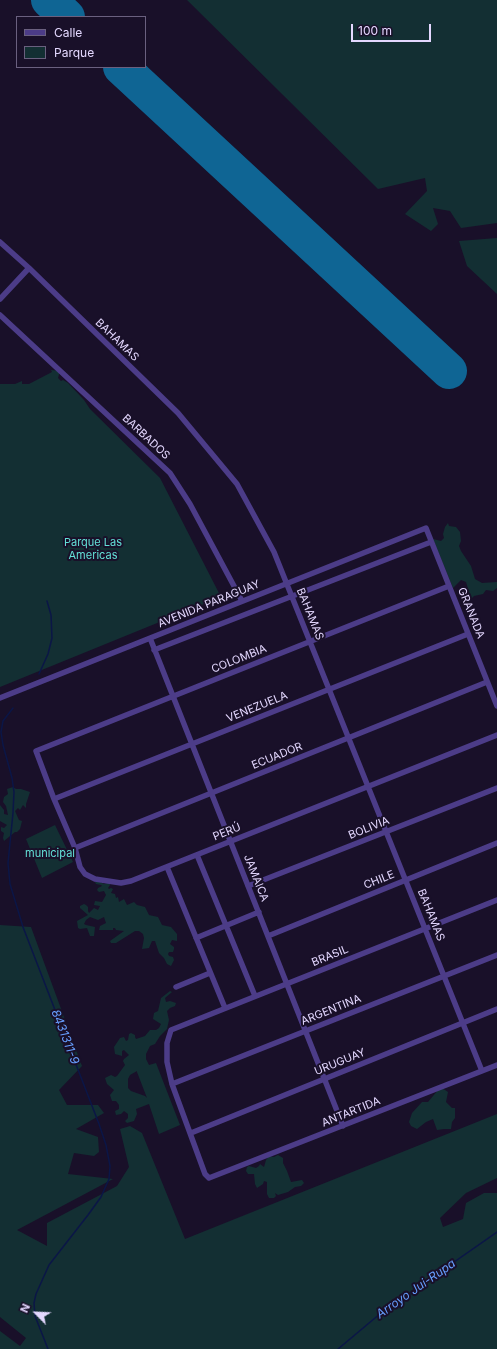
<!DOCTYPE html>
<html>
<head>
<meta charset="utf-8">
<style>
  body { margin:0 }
  #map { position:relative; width:497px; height:1349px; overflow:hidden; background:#191029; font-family:Inter,sans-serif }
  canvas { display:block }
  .legend { position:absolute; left:16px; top:16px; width:130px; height:52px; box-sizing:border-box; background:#191029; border:1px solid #6a607f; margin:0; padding:5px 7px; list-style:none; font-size:12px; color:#e4d8ff }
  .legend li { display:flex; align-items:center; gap:8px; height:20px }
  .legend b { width:20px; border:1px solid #6a607f }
  .north { position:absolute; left:16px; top:1293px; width:40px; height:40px; -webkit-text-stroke:3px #191029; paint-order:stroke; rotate:294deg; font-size:11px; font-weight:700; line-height:16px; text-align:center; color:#e4d8ff }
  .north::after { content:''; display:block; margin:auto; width:14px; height:18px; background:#e4d8ff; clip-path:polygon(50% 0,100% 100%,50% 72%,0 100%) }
  .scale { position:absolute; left:351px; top:24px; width:80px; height:18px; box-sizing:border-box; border:2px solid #e4d8ff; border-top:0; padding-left:5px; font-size:12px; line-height:14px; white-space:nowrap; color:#e4d8ff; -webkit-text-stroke:3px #191029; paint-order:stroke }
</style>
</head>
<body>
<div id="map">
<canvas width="497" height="1349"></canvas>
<ul class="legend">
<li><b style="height:5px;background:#4c3c88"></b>Calle</li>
<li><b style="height:11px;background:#132f33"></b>Parque</li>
</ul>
<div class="north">N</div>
<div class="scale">100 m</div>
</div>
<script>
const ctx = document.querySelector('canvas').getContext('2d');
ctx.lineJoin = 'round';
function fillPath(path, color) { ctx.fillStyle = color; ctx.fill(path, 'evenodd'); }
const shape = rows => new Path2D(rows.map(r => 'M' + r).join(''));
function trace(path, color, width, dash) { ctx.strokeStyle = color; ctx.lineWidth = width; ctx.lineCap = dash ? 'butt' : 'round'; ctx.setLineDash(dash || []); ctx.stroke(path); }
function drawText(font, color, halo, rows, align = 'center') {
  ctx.font = font + ' Inter,sans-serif'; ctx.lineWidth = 4; ctx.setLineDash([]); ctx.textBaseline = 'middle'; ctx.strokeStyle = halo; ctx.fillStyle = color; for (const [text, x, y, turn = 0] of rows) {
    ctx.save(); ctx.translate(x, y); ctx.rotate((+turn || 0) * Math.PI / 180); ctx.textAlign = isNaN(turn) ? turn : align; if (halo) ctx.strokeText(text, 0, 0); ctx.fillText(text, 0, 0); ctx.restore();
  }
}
fillPath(shape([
  [187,0,497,0,497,223,461,228,450,211,433,208,438,224,431,231,405,214,427,191,425,178,378,189],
  [497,238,497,294,467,266,459,241],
  [51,370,60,371,58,378,61,381,63,380,68,383,84,400,90,409,160,478,221,597,0,687,0,384,15,384,22,381,22,384,29,384,52,372],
  [448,523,449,526,456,527,460,532,461,541,459,546,461,551,471,566,475,579,482,583,497,582,497,588,493,591,486,590,483,594,474,596,471,599,468,596,469,592,466,582,461,580,453,588,433,539,441,541,444,538,443,534,445,527],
  [13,787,16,789,21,789,30,792,26,804,26,808,23,805,20,810,18,808,15,811,19,820,22,821,20,829,17,832,15,832,4,841,3,838,4,833,1,831,1,827,4,828,7,825,0,821,0,805,4,810,4,815,4,814,8,815,6,806,3,802,4,797,8,794,7,789],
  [55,825,73,862,42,878,26,839],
  [97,880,104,884,110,882,110,885,108,888,109,889,111,888,113,889,111,893,115,894,116,898,118,897,119,902,124,899,127,905,134,902,137,905,145,907,149,915,158,917,162,925,171,927,177,934,177,941,172,940,170,944,174,947,174,949,173,952,169,952,168,954,169,956,173,957,174,960,171,966,167,964,164,958,159,953,155,941,152,941,149,948,142,949,144,938,143,934,139,931,135,931,116,943,111,943,110,941,124,931,116,930,115,928,113,928,113,930,99,930,100,926,106,923,104,917,98,920,90,917,86,920,84,924,86,925,95,927,94,936,90,936,87,928,80,929,78,928,77,921,88,915,80,908,80,906,84,904,86,905,88,907,88,911,89,913,94,908,98,910,100,906,94,905,95,901,102,902,106,895,104,891,99,892,97,890,98,888,102,886,101,885,96,884,95,882],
  [0,925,31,927,82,1066,59,1090,67,1105,98,1105,104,1113,76,1129,98,1137,99,1152,94,1156,74,1153,68,1174,113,1179,17,1230,47,1246,47,1223,117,1186,129,1167,120,1129,130,1126,142,1133,185,1239,497,1114,497,1178,466,1193,440,1218,443,1227,463,1219,466,1203,484,1193,497,1193,497,1349,0,1349,0,1331,20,1346,26,1338,0,1317],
  [170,991,172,992,165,998,166,1002,170,1001,176,1003,175,1006,170,1008,167,1011,169,1020,167,1029,160,1036,155,1044,150,1046,146,1054,146,1059,149,1065,156,1063,180,1125,159,1134,149,1104,136,1109,137,1114,134,1121,127,1123,125,1121,128,1118,128,1114,124,1111,121,1114,116,1115,115,1111,119,1109,119,1105,116,1101,112,1101,110,1095,114,1090,107,1084,105,1078,111,1075,115,1077,117,1076,125,1065,123,1061,124,1059,129,1055,124,1050,122,1051,122,1056,115,1054,114,1047,120,1038,124,1037,126,1041,128,1040,129,1034,131,1033,135,1035,135,1037,136,1039,145,1036,150,1030,156,1030,159,1028,161,1024,153,1019,154,1013,158,1011,161,998],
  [137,1071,137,1072,147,1098,145,1096,131,1091,128,1088,128,1079,130,1075],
  [442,1088,448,1092,446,1102,452,1108,455,1108,455,1118,452,1122,451,1129,444,1129,437,1130,433,1119,426,1122,417,1129,411,1126,409,1122,412,1113,422,1102,428,1102,438,1090],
  [278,1155,283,1158,283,1163,287,1171,291,1182,302,1180,304,1183,301,1186,295,1187,288,1192,278,1195,275,1193,276,1196,274,1198,269,1198,267,1194,267,1182,264,1181,263,1184,257,1188,255,1184,254,1174,248,1174,246,1171,247,1167,249,1166,256,1168,259,1166,260,1164,264,1167,266,1160,269,1156,274,1157]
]), '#132f33');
trace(shape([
  [39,674,48,654,52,638,51,615,47,601],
  [13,708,3,721,1,732,3,745,12,778,14,792,13,813,8,863,10,884,23,927,99,1124,106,1145,110,1166,109,1179,101,1197,88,1215,49,1265,36,1294,34,1303,35,1316,48,1349],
  [338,1349,381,1313,497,1232]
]), '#0b1647', 1.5);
trace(shape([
  [49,0,67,17],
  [121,67,449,371]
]), '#0f6594', 36);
trace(shape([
  [0,242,29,268,178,413,237,484,274,552,482,1071],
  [0,299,29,268],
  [0,315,170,473,190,504,242,601],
  [449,586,36,751,54,799,75,848,80,867,85,874,95,879,121,883,131,881,497,735],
  [150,638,343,1126],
  [154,650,431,542],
  [0,698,426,528,497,706],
  [54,799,468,634],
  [75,848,487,682],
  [197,855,255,996],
  [167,867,225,1008],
  [248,886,497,788],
  [497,900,171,1030,167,1043,167,1062,172,1084,205,1174,209,1178,497,1065],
  [268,936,497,843],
  [196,938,259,912],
  [176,987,210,973],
  [172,1084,497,955],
  [191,1133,497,1009]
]), '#4c3c88', 5.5);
drawText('11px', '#e4d8ff', '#191029', [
  ["BAHAMAS",117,340,44],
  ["BARBADOS",146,437,43],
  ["AVENIDA PARAGUAY",209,604,-22],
  ["GRANADA",471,613,68],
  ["BAHAMAS",310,614,68],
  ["COLOMBIA",239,659,-22],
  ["VENEZUELA",257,707,-22],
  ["ECUADOR",277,756,-22],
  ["BOLIVIA",369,828,-22],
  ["PERÚ",227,832,-22],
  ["JAMAICA",256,878,68],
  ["CHILE",379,880,-22],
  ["BAHAMAS",431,915,68],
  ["BRASIL",330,956,-22],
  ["ARGENTINA",331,1010,-22],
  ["URUGUAY",340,1062,-22],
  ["ANTARTIDA",351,1112,-22]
]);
drawText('11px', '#63e0d7', '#191029', [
  ["Parque Las",93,543],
  ["Americas",93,556],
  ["municipal",50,854]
]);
drawText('italic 12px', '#679efe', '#191029', [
  ["8431311-9",65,1037,69],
  ["Arroyo Jui-Rupa",416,1289,-35]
]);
</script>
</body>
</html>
